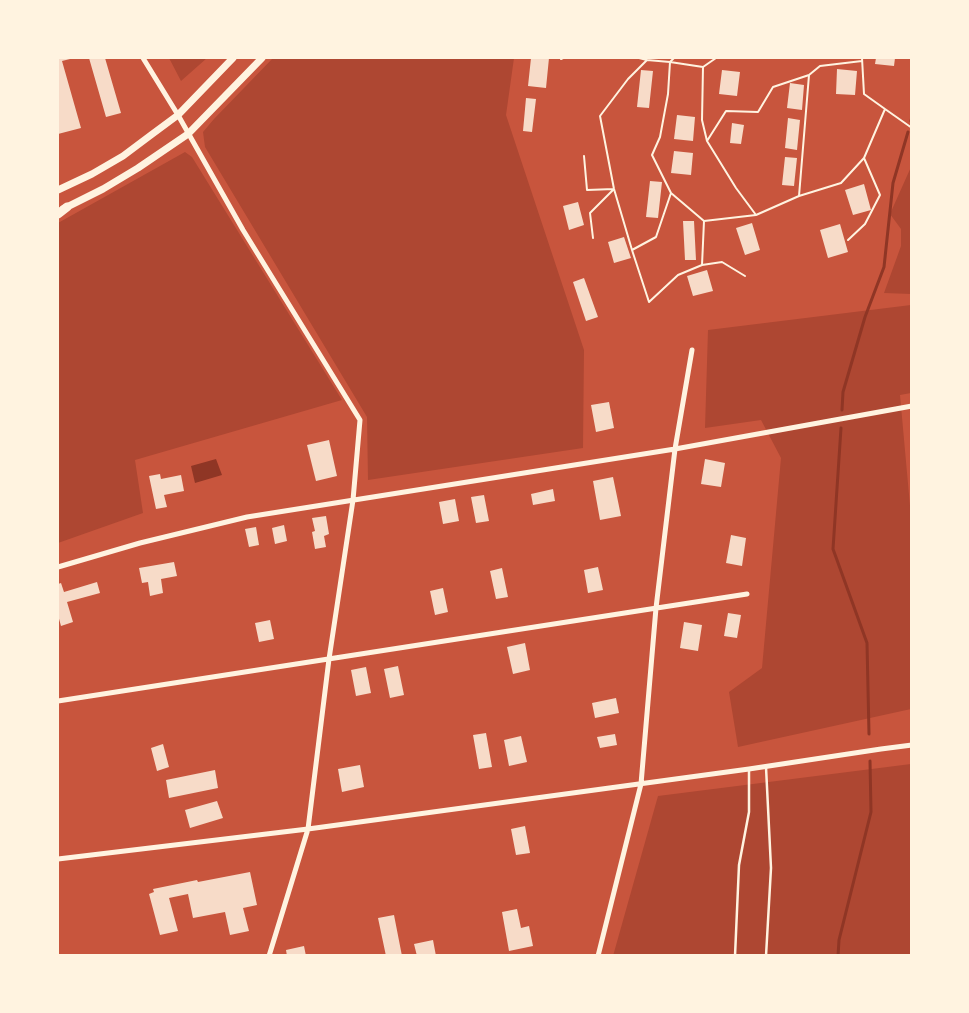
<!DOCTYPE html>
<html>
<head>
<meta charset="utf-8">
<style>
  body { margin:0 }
  #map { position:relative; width:969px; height:1013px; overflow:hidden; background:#c8553d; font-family:"PT Sans Narrow",sans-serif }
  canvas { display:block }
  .frame { position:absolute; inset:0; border:59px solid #fff3e0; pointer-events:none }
</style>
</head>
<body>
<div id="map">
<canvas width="969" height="1013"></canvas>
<div class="frame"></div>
</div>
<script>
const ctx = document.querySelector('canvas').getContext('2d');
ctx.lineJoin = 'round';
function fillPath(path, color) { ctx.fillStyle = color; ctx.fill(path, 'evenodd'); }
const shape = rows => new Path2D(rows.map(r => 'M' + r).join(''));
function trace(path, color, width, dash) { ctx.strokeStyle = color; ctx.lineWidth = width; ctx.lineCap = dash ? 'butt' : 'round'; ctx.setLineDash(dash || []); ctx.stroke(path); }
fillPath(shape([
  [169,58,207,58,181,81],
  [273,58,514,58,506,115,584,350,583,448,368,480,367,417,205,147,203,132,214,119],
  [185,152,192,157,342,400,135,460,143,513,58,543,58,223],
  [911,167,911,294,884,293,901,246,901,229,890,214],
  [911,305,911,393,900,395,912,528,911,709,738,747,729,692,762,668,781,458,761,420,705,428,708,330],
  [911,764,911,955,613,956,658,796]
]), '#ae4732');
fillPath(shape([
  [216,459,222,475,195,483,191,466]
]), '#8f3625');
trace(shape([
  [911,121,912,116],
  [842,410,843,392,865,317,884,267,893,183,908,132],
  [841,428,833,549,867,643,869,734],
  [838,956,839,940,871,812,870,761]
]), '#8f3625', 3);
fillPath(shape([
  [58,58,74,58,62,61,81,128,58,134],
  [89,58,105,58,121,113,106,117],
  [531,58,549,58,546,88,528,86],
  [876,58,895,58,894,66,875,64],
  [837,69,857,71,855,95,836,94],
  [641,70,653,71,649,108,637,107],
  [722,70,740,72,737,96,719,94],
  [790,83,804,85,802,110,787,108],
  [526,98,536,99,532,132,523,131],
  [677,115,695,117,693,141,674,139],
  [788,118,800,120,797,150,785,148],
  [732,123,744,125,741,144,730,143],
  [674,151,693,153,691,175,671,173],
  [785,157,797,158,794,186,782,185],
  [650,181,662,182,658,218,646,217],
  [864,184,871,210,853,215,845,190],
  [578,202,584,225,569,230,563,206],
  [683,221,694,221,696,260,685,260],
  [752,223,760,250,745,255,736,228],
  [840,224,848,252,828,258,820,230],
  [624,237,631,258,614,263,608,242],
  [707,270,713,291,693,296,687,276],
  [584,278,598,317,586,321,573,282],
  [609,402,614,428,596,432,591,405],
  [329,440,337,476,316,481,307,445],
  [705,459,725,463,721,487,701,484],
  [160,474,161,479,181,475,184,491,164,495,167,507,156,509,149,476],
  [613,477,621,516,600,520,593,481],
  [553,489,555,501,533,505,531,494],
  [484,495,489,521,476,523,471,497],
  [455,499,459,521,443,524,439,502],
  [326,516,329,534,324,536,326,547,315,549,312,532,315,531,312,518],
  [284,525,287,541,275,544,272,528],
  [256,527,259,545,249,547,245,529],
  [731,535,746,538,742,566,726,563],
  [174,562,177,576,161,579,163,593,150,596,148,582,142,583,139,568],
  [598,567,603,590,588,593,584,570],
  [502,568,508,597,496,599,490,571],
  [97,582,100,593,67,602,73,622,61,626,58,615,58,584,61,583,64,592],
  [443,588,448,612,435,615,430,591],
  [728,613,741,615,737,638,724,636],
  [270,620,274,639,259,642,255,623],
  [684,622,702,625,698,651,680,648],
  [525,643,530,670,513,674,507,647],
  [398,666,404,695,390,698,384,669],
  [366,667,371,693,356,696,351,670],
  [616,698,619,713,595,718,592,703],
  [486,733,492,767,479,769,473,735],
  [615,734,617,745,600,748,597,737],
  [521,736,527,762,509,766,504,740],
  [163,744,169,767,157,771,151,748],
  [360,765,364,787,342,792,338,769],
  [215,770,218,788,169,798,166,780],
  [217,801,223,818,190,828,185,810],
  [525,826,530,853,516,855,511,829],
  [250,872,257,905,243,908,249,931,230,935,225,912,193,918,188,894,169,898,178,931,160,935,149,894,154,892,153,889,197,880,198,882],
  [517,909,521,928,529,926,533,946,509,951,502,912],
  [394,915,402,956,386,956,378,918],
  [433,940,436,956,417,956,414,944],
  [304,946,306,956,287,956,286,950]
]), '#f7dbc8');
trace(shape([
  [639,58,647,60],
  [674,58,670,62,668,94,660,137,652,155,671,193,704,221],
  [561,59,563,58],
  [703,67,716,58],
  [885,109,912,128],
  [584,156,587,190,614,189,590,213,593,238],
  [671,193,656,237,632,250,614,189,600,116,628,79,647,60,670,62,703,67,702,120,707,141],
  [799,196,809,75,820,66,862,61],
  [756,215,736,188,707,141,726,111,758,112,773,87,809,75],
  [848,240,865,224,880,195,864,158,885,109,864,94,862,58],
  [632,250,649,302,678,275,702,265,722,262,745,276],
  [702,265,704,221,756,215,799,196,841,183,864,158]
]), '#fff3e0', 2);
trace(shape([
  [766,767,771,868,766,956],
  [735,956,739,865,749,812,749,769]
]), '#fff3e0', 2.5);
trace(shape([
  [143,58,178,115,243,230,360,420,353,500,329,659,308,829,269,956],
  [58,567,140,543,247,517,675,449,912,406],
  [58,701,747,594],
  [58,859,308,829,749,769,881,749,912,745],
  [598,956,641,784,656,608,675,449,692,350]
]), '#fff3e0', 5);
trace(shape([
  [58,190,92,174,123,156,151,135,178,115,233,58],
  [63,209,103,189,138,168,188,134,262,58]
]), '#fff3e0', 7);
trace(shape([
  [58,214,67,207]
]), '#fff3e0', 9);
</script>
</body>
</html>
